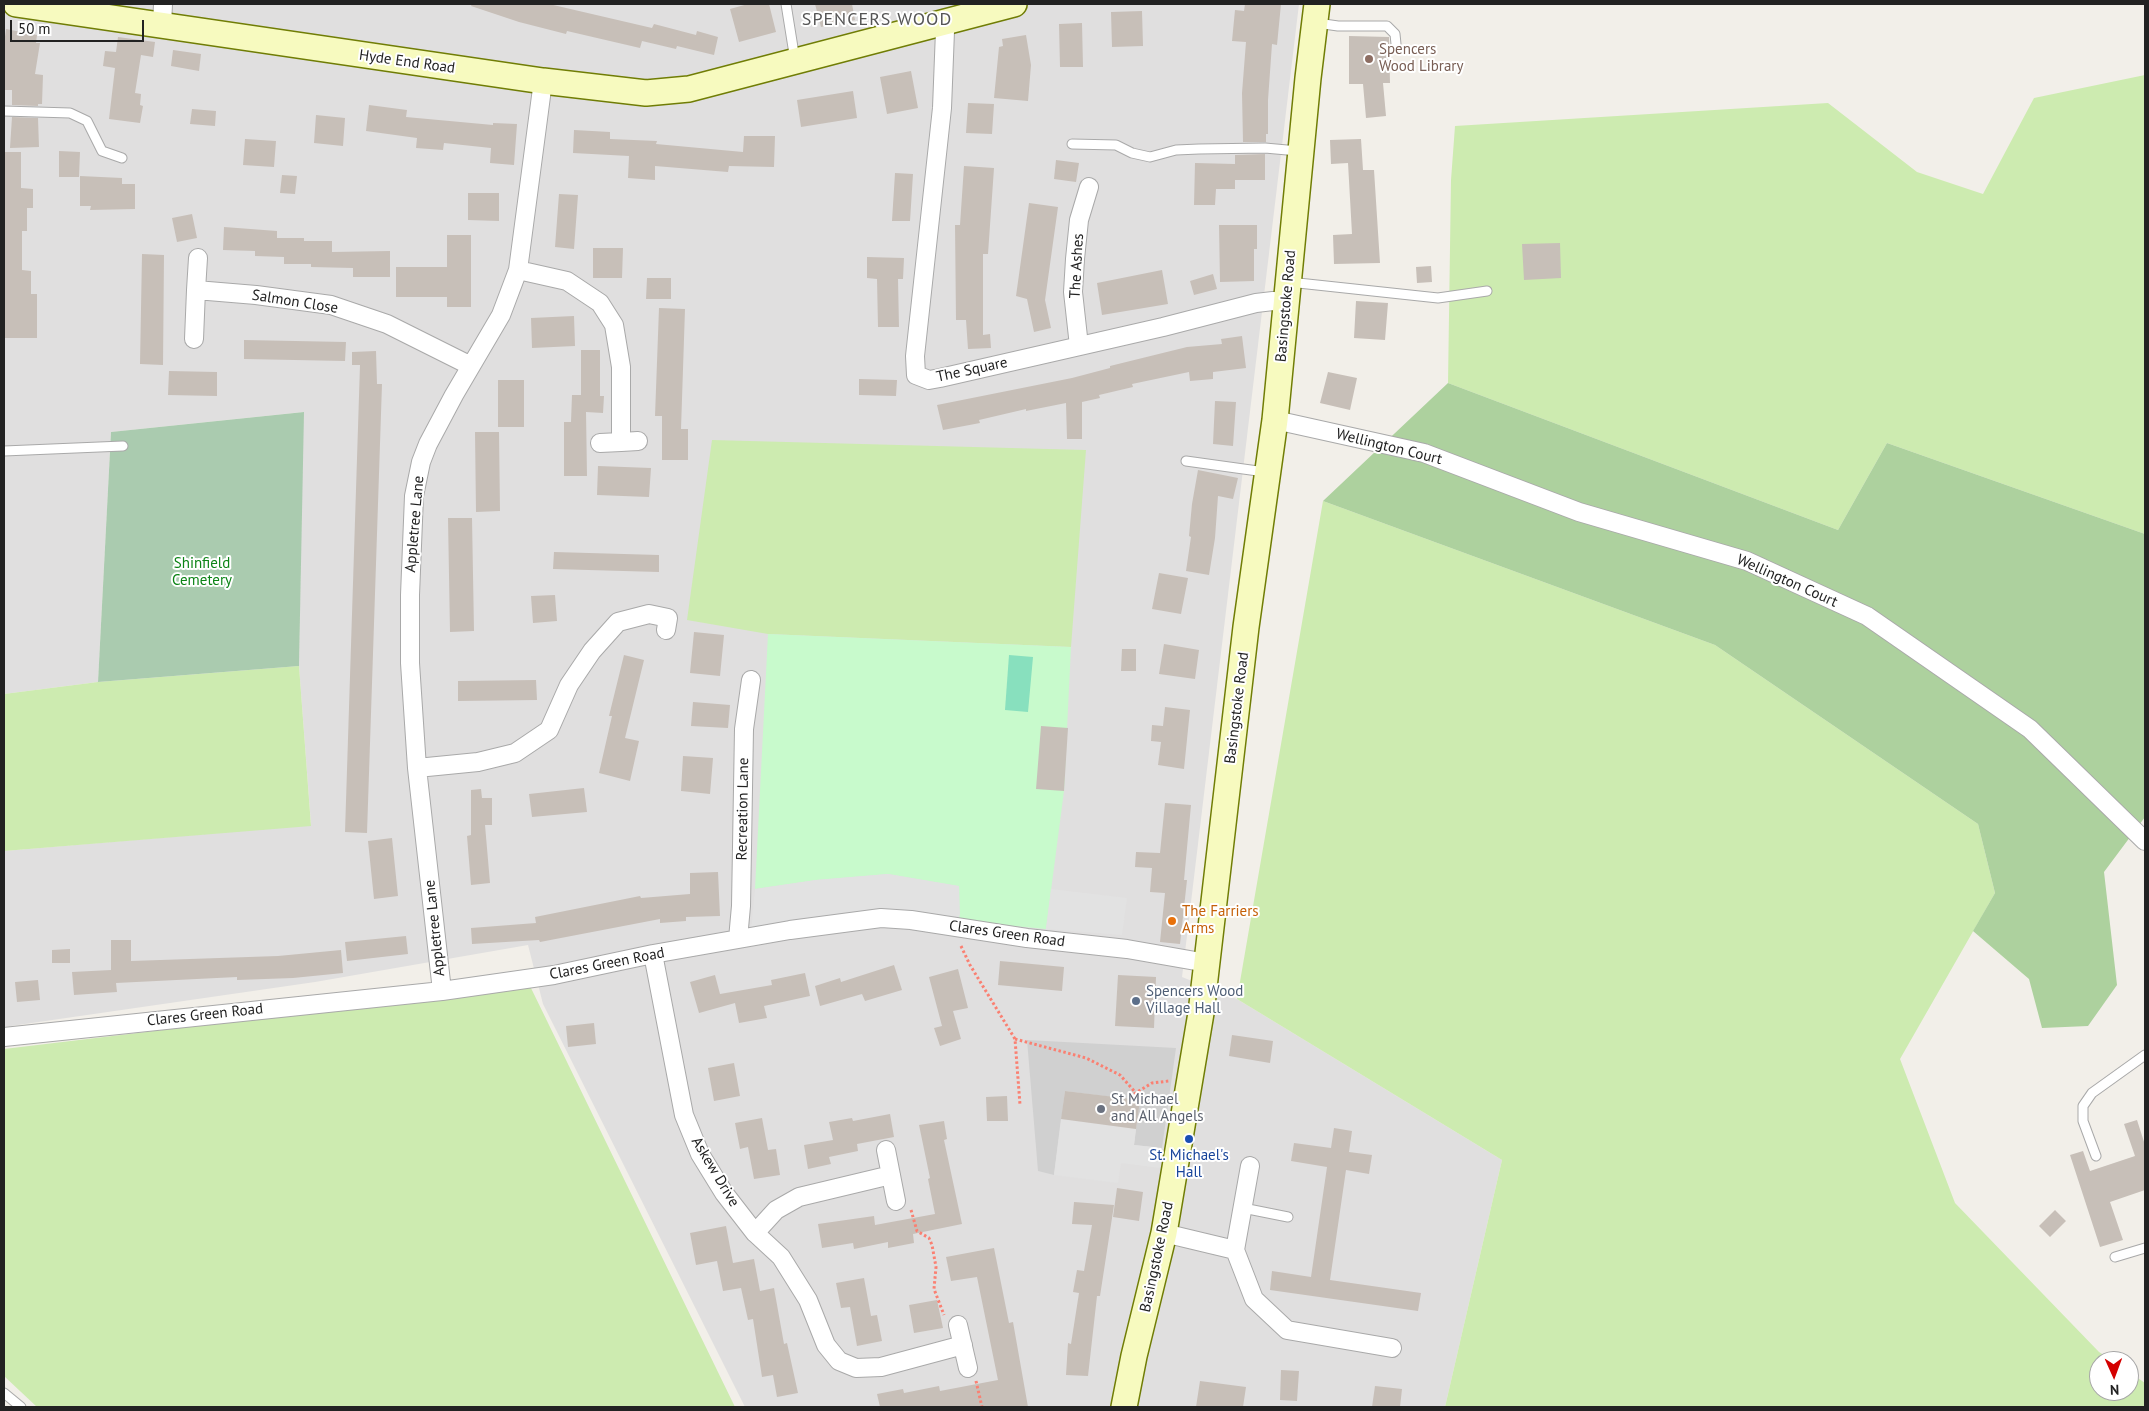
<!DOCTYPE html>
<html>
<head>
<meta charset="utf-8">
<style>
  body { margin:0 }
  #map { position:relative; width:2149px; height:1411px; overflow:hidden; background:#f2efe9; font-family:"PT Sans",sans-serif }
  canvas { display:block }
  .frame { position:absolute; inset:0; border:5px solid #222; pointer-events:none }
  .north { position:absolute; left:2089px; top:1351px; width:50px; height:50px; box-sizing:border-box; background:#fff; border:1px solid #a7a7a7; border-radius:50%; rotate:178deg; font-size:14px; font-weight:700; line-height:20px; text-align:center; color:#222 }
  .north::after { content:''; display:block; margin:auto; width:18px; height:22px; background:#d40000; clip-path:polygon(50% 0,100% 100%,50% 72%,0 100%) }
  .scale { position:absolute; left:10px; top:20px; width:134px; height:22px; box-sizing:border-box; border:2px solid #222; border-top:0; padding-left:6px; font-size:15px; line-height:18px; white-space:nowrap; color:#222; -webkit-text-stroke:4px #fff; paint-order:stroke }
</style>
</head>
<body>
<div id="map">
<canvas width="2149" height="1411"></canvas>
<div class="frame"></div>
<div class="north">N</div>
<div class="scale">50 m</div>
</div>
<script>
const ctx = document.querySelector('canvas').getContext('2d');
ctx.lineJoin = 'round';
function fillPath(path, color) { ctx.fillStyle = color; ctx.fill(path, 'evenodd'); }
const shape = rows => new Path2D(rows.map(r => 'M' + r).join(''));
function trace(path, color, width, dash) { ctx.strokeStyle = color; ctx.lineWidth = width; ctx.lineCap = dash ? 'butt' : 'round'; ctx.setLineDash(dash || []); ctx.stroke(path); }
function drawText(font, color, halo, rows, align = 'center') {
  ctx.font = font + ' "PT Sans",sans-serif'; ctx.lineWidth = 4; ctx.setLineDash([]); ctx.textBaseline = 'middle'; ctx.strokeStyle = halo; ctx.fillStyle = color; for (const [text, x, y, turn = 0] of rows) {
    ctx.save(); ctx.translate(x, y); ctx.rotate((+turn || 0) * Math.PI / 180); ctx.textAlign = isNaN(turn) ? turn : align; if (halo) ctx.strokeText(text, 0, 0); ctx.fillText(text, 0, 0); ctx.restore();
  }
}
fillPath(shape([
  [4,4,1299,4,1182,977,1237,999,1502,1160,1445,1407,745,1407,543,1004,528,945,315,982,4,1027,4,851,311,825,299,666,303,412,111,432,98,682,4,694]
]), '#e0dfdf');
fillPath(shape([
  [1027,1040,1176,1048,1162,1148,1134,1145,1140,1095,1129,1093,1128,1099,1065,1091,1054,1175,1038,1171]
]), '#d0d0d0');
fillPath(shape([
  [2145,75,2145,534,1887,443,1838,530,1448,383,1451,180,1455,126,1828,103,1917,172,1983,194,2034,98],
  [712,440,1086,450,1071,647,768,634,687,620],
  [1323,501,1715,645,1978,824,1995,893,1900,1059,1955,1203,2099,1352,2113,1361,2099,1361,2099,1391,2129,1391,2129,1372,2145,1383,2145,1407,1445,1407,1502,1160,1237,999],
  [299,666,311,826,4,851,4,694,98,682],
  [530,986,735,1407,37,1407,4,1376,4,1049]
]), '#cdebb0');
fillPath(shape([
  [1448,383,1838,530,1887,443,2145,534,2145,817,2104,872,2117,985,2088,1026,2042,1028,2029,979,1973,931,1995,893,1978,824,1715,645,1323,501]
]), '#add19e');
fillPath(shape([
  [304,412,299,666,98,682,111,432]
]), '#aacbaf');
fillPath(shape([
  [768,634,1071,647,1064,791,1046,929,958,921,958,886,888,874,816,880,755,889]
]), '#c8facc');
fillPath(shape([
  [1009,655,1033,657,1028,712,1005,710]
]), '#88e0be');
fillPath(shape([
  [888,874,959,886,960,914,958,921,876,909,791,921,751,930,755,889,816,880],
  [1051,889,1127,898,1122,935,1046,929],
  [1061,1119,1136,1129,1134,1145,1162,1148,1160,1168,1121,1163,1118,1183,1054,1175]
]), '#e2e2e2');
fillPath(shape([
  [472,4,549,4,652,28,654,24,696,35,697,31,718,37,714,55,677,46,676,49,642,41,640,48,567,31,566,34,519,22,471,6],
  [748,4,769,4,776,32,739,42,730,9],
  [815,4,852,4,855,20,821,27],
  [1245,4,1281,4,1277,45,1272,44,1268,100,1268,134,1266,134,1266,142,1243,142,1242,93,1246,42,1232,41,1235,10,1244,11],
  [1142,11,1143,46,1112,47,1111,12],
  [1082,23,1083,67,1060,67,1059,24],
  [6,29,37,35,36,43,40,43,35,74,43,75,42,104,38,104,38,106,12,105,12,90,4,90,4,44],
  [1026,35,1031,65,1028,101,994,98,999,47,1003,46,1002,39],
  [1349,36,1389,37,1390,83,1383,83,1386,116,1366,118,1363,84,1349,84],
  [118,37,155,42,153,57,141,55,135,93,141,94,140,105,143,106,140,123,109,119,115,68,103,66,105,51,116,52],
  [173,50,201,54,199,71,171,66],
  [911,71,918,108,887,114,880,77],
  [853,91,857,118,801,127,797,100],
  [968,103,994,104,992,134,966,133],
  [369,105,407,110,406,117,493,125,493,123,517,124,514,165,490,163,491,148,444,143,443,150,416,148,417,138,366,131],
  [192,109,216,111,215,126,190,124],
  [316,115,345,118,343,146,314,143],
  [12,117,38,118,39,147,10,148],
  [574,130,610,132,610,139,657,141,656,144,743,152,744,136,775,136,774,167,729,166,728,172,655,166,655,180,628,178,629,156,573,153],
  [245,139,276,141,274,167,243,165],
  [1361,139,1363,170,1374,170,1380,263,1334,264,1333,235,1352,234,1348,163,1331,164,1330,140],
  [59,151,80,152,79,177,59,177],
  [4,152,21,152,21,188,33,189,33,208,27,208,27,231,22,231,22,270,31,271,31,294,37,294,37,338,4,338],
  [1265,154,1265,180,1235,180,1235,189,1216,189,1215,205,1194,205,1195,163,1235,164,1235,155],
  [1056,160,1079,163,1076,182,1054,179],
  [964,166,994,168,988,254,983,254,983,335,990,334,991,348,968,349,966,320,956,320,955,225,960,225],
  [895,173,913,174,910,221,892,221],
  [282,175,297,176,295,194,280,193],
  [80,176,122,178,122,184,135,184,135,209,90,210,91,206,80,206],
  [468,193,499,193,499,221,468,220],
  [559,194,578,195,574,249,555,247],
  [1029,203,1058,207,1045,300,1051,328,1034,332,1027,299,1016,296],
  [192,214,197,238,177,242,172,218],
  [1219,225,1257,225,1257,249,1254,249,1254,281,1220,282],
  [224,227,277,231,277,238,304,238,304,241,332,241,332,252,390,251,390,277,353,277,353,268,311,267,311,264,284,264,284,257,255,256,255,251,223,250],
  [447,235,471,235,471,307,447,307,447,297,396,297,396,267,447,267],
  [1560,243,1561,278,1524,280,1522,244],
  [593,248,623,248,622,278,593,278],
  [142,254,164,255,163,365,140,364],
  [867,257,904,258,903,279,898,279,899,327,878,327,877,279,867,278],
  [1431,266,1432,282,1417,283,1416,267],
  [1162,270,1168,304,1102,315,1097,283],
  [1213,274,1217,289,1194,295,1190,281],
  [647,278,671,278,671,299,646,299],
  [1356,301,1388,303,1385,340,1354,338],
  [659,308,685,309,681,429,688,429,688,460,662,460,662,416,655,416],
  [574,316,575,346,532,348,531,318],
  [1242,336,1246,368,1213,372,1213,379,1190,381,1189,372,1132,384,1133,387,1099,395,1100,398,1082,402,1082,439,1067,439,1066,403,1026,411,1026,409,979,420,980,423,943,430,937,405,1072,378,1110,368,1110,366,1187,347,1222,344,1221,339],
  [244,340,346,342,345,361,244,359],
  [581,350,600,350,600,396,604,396,603,413,586,412,587,476,564,476,564,422,571,422,572,395,581,395],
  [376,351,377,384,382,384,367,833,345,832,360,365,352,365,352,352],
  [169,371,217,372,217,396,168,395],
  [1328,372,1357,378,1350,410,1320,403],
  [859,379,897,380,896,396,859,395],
  [498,380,524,380,524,427,498,427],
  [1215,401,1236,402,1233,446,1213,444],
  [475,432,499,432,500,511,476,512],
  [598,466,651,468,649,497,597,495],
  [1198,470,1238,478,1233,499,1218,496,1215,538,1209,575,1186,571,1191,537,1189,536,1192,504],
  [448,518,472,518,474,631,450,632],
  [554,552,659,555,659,572,553,569],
  [1159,573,1188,578,1181,614,1152,609],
  [555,595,557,621,533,623,531,596],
  [694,632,724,635,720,676,690,673],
  [1164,644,1199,650,1195,679,1159,674],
  [1122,649,1136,649,1136,671,1121,671],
  [624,655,644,660,625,738,639,741,630,781,599,773,612,716,609,716],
  [536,680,537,700,458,701,458,681],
  [693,702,730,705,728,728,691,726],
  [1165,707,1190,710,1184,769,1158,765,1161,742,1151,741,1152,725,1163,726],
  [1041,726,1068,728,1064,791,1036,789],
  [683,756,713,758,710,794,681,791],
  [584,788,587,812,532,817,529,794],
  [481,789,482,798,492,798,492,825,485,825,490,883,471,885,467,836,471,835,471,790],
  [1165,803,1191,805,1184,880,1187,880,1180,944,1160,942,1165,893,1150,892,1152,868,1135,867,1136,852,1160,853],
  [392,838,398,896,374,899,368,841],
  [718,872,720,916,686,917,686,921,660,923,660,919,540,942,539,940,472,944,471,928,536,923,535,917,640,896,641,898,690,894,690,873],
  [406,936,408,954,347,961,345,942],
  [111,940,131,940,131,961,278,956,341,950,343,973,293,978,237,980,237,977,116,983,117,992,74,995,72,972,111,970],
  [70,949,70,963,52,963,52,950],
  [1000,961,1064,967,1062,991,998,985],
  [894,965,902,990,865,1001,862,994,820,1006,815,986,840,978,841,982],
  [958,969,968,1008,953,1011,961,1039,940,1046,934,1028,942,1026,929,977],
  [805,973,810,996,764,1006,767,1018,739,1023,735,1003,699,1013,690,982,715,975,720,994,772,985,771,980],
  [1118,975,1156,977,1154,1028,1115,1026],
  [38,980,40,1000,17,1002,15,982],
  [594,1023,596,1044,568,1047,566,1026],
  [1232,1035,1273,1041,1270,1063,1229,1056],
  [734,1063,740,1096,714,1101,708,1068],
  [1065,1091,1140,1100,1136,1129,1061,1119],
  [1007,1096,1008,1121,987,1121,986,1097],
  [890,1114,894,1137,857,1144,858,1151,829,1157,831,1164,808,1169,804,1145,833,1140,829,1122,852,1118,853,1121],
  [762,1118,768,1150,776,1149,780,1175,754,1179,748,1147,740,1149,735,1123],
  [2137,1120,2145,1145,2145,1190,2110,1202,2123,1240,2100,1247,2070,1155,2083,1151,2090,1171,2135,1156,2124,1124],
  [944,1121,947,1139,944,1140,962,1224,913,1234,914,1243,888,1248,888,1242,854,1249,853,1243,822,1248,818,1224,874,1216,875,1225,935,1214,928,1179,930,1178,919,1125],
  [1334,1128,1352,1131,1349,1152,1372,1155,1369,1174,1346,1170,1330,1280,1421,1293,1418,1311,1270,1290,1272,1271,1311,1277,1327,1167,1291,1161,1294,1143,1331,1148],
  [1117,1188,1143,1192,1139,1221,1113,1217],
  [1074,1202,1114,1205,1100,1296,1097,1296,1088,1376,1066,1375,1068,1343,1071,1344,1079,1293,1073,1292,1077,1270,1084,1271,1092,1225,1072,1224],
  [2055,1210,2066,1221,2050,1237,2039,1226],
  [726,1226,733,1263,754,1259,760,1291,774,1288,784,1344,787,1343,798,1393,777,1397,773,1375,762,1377,753,1319,748,1320,741,1288,723,1291,717,1261,696,1265,690,1233],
  [994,1248,1009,1323,1013,1322,1028,1407,880,1407,877,1394,903,1389,904,1393,939,1386,940,1391,998,1380,977,1277,951,1281,946,1257],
  [864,1278,871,1316,877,1315,882,1341,857,1346,850,1307,841,1308,836,1283],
  [937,1300,943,1328,914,1333,909,1305],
  [1281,1370,1299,1371,1297,1401,1280,1400],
  [1200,1381,1246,1387,1243,1407,1196,1407],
  [1375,1386,1402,1389,1400,1407,1372,1407]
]), '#c7bfb8');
const lane = shape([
  [786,4,795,60],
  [1317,23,1338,26,1387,26,1395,34,1396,44],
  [4,111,70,113,87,121,102,151,122,158],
  [1072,144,1116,145,1132,153,1150,157,1176,150,1199,149,1265,148,1298,151],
  [1289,282,1438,298,1487,291],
  [4,451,123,446],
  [1186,461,1265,472],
  [2096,1156,2083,1121,2083,1106,2092,1093,2145,1055],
  [1243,1208,1288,1217],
  [2115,1257,2145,1248],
  [4,1393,21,1407]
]);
const street = shape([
  [943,23,945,31,942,108,915,356,916,375,929,380,940,378,1163,327,1256,303,1273,301,1286,302],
  [162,25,163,4],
  [518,270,567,281,600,303,614,325,621,367,621,442,638,441],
  [196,290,198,258],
  [194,339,196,290,256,295,331,305,387,324,471,366],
  [1079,346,1073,292,1075,259,1079,220,1089,187],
  [1275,420,1424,453,1579,512,1747,561,1867,616,2030,729,2145,841],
  [600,443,621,442],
  [417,768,478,762,515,753,549,730,569,685,592,651,618,622,649,614,668,618,666,630],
  [738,939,741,906,744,729,751,680],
  [653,954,684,1115,700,1154,724,1193,755,1233,781,1257,808,1300,826,1345,839,1361,856,1368,881,1367,963,1345],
  [442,991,417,768,410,663,410,595,414,496,421,462,428,444,454,395,501,315,518,270,543,81],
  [4,1037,442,991,554,975,653,954,790,930,881,918,911,920,1027,938,1127,949,1207,963],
  [886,1150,896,1201],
  [755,1233,776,1210,799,1197,891,1175],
  [1164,1233,1235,1250,1254,1299,1287,1330,1392,1348],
  [1235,1250,1250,1166],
  [958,1325,968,1368]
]);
const secondary = shape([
  [16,4,543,81,646,93,689,89,1014,4],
  [1124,1407,1134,1356,1164,1233,1201,1013,1246,627,1275,420,1308,78,1317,4]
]);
trace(lane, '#a9a9a9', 11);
trace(street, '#a9a9a9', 20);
trace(secondary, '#707d05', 28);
trace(shape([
  [961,946,970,965,1015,1039,1020,1105],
  [1015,1039,1086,1058,1120,1075,1135,1092],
  [1134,1094,1152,1083,1169,1081],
  [911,1210,917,1231,929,1238,932,1245,936,1267,934,1289,944,1315],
  [976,1381,982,1407]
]), '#fa8072', 3, [2.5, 2.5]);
trace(lane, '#fff', 9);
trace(street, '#fff', 18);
trace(secondary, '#f7fabf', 25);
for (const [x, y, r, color] of [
  [1369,59,5,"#8d6e63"],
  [1172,921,5,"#e8710a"],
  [1136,1001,5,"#5c6f8a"],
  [1101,1109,5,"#6b7280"],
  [1189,1139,5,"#1a4fb4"]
]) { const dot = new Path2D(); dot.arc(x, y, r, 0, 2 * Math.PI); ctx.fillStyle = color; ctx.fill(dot); trace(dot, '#fff', 2); }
drawText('15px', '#785e54', '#fff', [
  ["Spencers",1379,50],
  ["Wood Library",1379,67]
], 'left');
drawText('15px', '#222', '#fff', [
  ["Hyde End Road",407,62,8],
  ["The Ashes",1077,266,-87],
  ["Salmon Close",295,302,9],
  ["Basingstoke Road",1286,306,-85],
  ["The Square",972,370,-12],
  ["Wellington Court",1389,447,14],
  ["Appletree Lane",415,524,-85],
  ["Wellington Court",1787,581,24],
  ["Basingstoke Road",1237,708,-83],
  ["Recreation Lane",743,809,-89],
  ["Appletree Lane",435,928,-96],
  ["Clares Green Road",1007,934,8],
  ["Clares Green Road",607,964,-11],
  ["Clares Green Road",205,1015,-6],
  ["Askew Drive",715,1172,59],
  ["Basingstoke Road",1157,1257,-78]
]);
drawText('15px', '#0c8416', '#fff', [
  ["Shinfield",202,564],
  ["Cemetery",202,581]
]);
drawText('15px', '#c56008', '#fff', [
  ["The Farriers",1182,912],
  ["Arms",1182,929]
], 'left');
drawText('15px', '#4e5e75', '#fff', [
  ["Spencers Wood",1146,992],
  ["Village Hall",1146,1009]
], 'left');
drawText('15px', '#5b616d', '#fff', [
  ["St Michael",1111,1100],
  ["and All Angels",1111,1117]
], 'left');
drawText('15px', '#164399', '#fff', [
  ["St. Michael's",1189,1156],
  ["Hall",1189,1173]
]);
ctx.letterSpacing = '1px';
drawText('18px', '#555', '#fff', [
  ["SPENCERS WOOD",877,20]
]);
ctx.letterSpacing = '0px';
</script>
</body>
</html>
